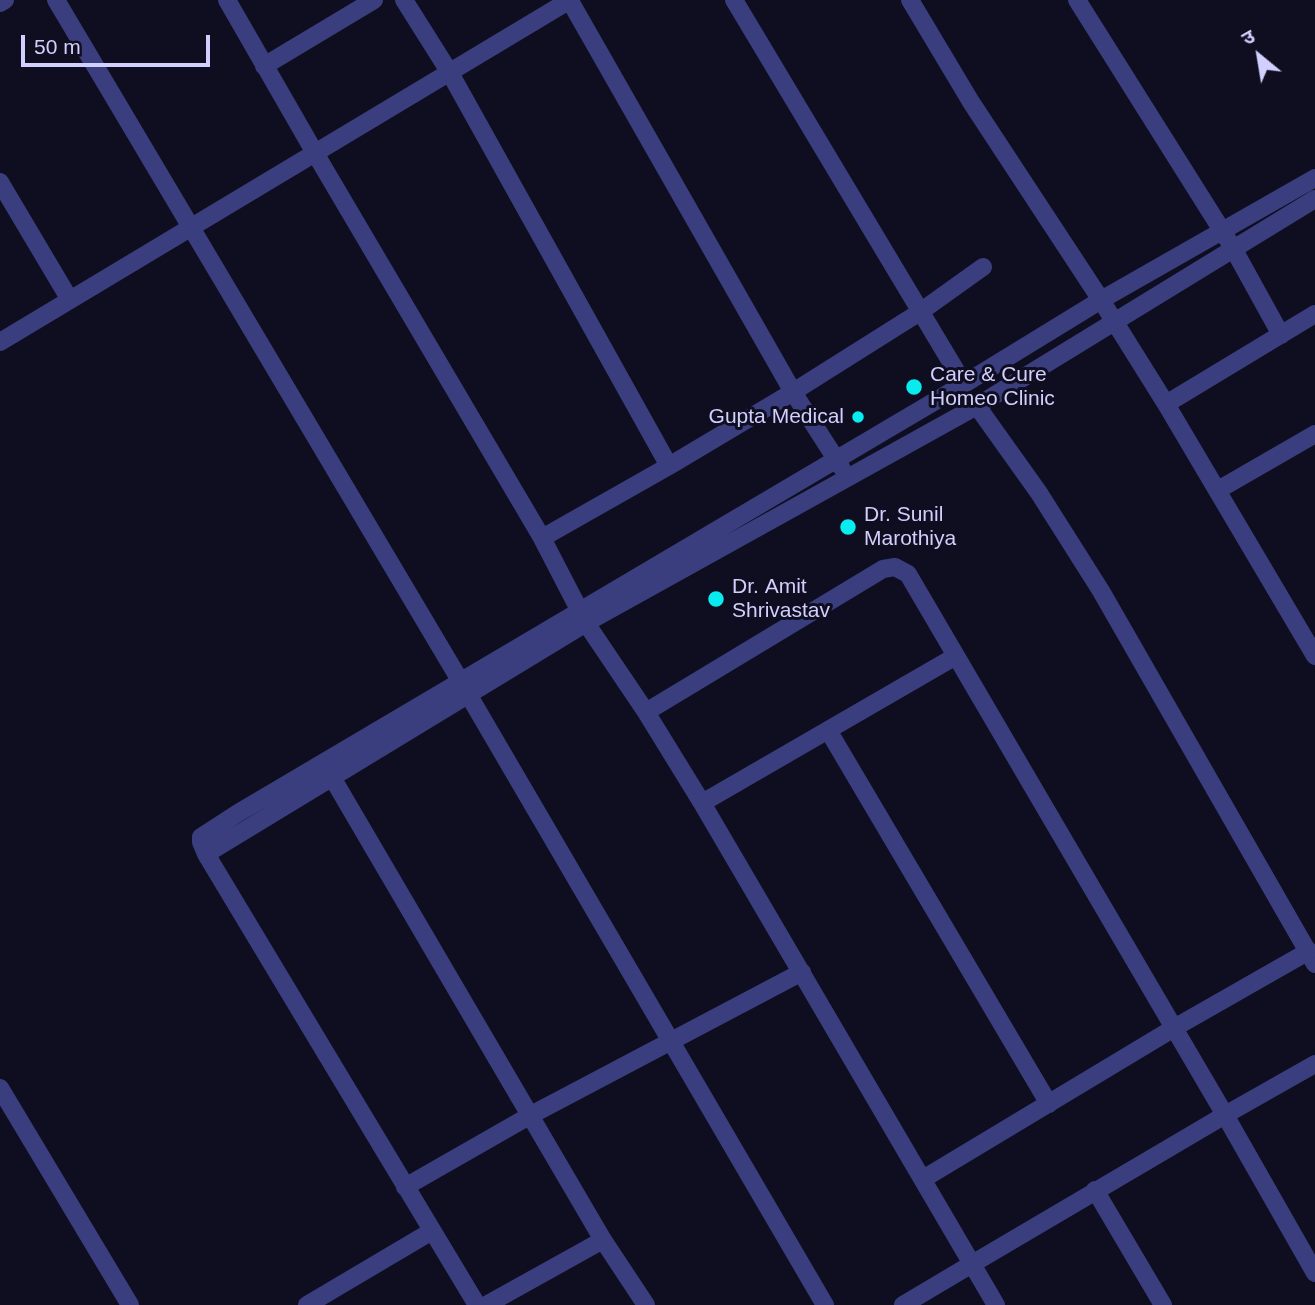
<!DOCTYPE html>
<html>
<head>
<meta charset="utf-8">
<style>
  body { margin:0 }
  #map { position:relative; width:1315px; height:1305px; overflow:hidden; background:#0f0e20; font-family:Helvetica,"Noto Sans Devanagari",sans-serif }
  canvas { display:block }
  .north { position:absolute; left:1224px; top:21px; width:70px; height:70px; -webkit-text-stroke:5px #0f0e20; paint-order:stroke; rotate:330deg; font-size:19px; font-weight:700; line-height:28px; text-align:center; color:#d0cffd }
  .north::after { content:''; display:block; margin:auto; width:24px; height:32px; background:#d0cffd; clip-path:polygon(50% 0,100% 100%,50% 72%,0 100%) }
  .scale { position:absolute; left:21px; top:35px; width:189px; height:32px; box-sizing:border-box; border:4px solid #d0cffd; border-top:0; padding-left:9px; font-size:21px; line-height:24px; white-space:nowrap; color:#d0cffd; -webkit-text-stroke:5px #0f0e20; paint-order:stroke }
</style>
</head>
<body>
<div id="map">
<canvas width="1315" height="1305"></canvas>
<div class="north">उ</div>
<div class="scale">50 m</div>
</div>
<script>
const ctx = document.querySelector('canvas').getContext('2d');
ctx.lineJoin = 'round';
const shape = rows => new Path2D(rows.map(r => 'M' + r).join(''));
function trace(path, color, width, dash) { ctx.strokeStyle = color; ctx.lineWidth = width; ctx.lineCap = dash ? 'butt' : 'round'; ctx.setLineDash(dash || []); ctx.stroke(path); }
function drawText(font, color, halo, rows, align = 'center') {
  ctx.font = font + ' Helvetica,sans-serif'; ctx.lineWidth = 6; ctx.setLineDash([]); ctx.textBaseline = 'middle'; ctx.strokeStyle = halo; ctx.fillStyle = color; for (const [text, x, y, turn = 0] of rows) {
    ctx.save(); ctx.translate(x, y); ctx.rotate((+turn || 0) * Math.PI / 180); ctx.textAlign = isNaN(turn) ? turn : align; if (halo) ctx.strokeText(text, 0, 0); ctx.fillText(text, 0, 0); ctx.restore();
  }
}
trace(shape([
  [56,0,461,682,825,1305],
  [227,0,315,153,570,0],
  [404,0,450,73,669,466,542,538],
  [734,0,964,384],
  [910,0,971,102,1101,300,1166,404,1315,656],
  [1077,0,1233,248,1281,335],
  [570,1,793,392,841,467],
  [0,3,5,0],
  [264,66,374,0],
  [1315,178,1101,300,964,384,238,813,201,837,201,842,206,854,586,623,977,406,1315,199],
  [0,182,70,300],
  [0,342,315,153,542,538,586,623,646,712,702,803,972,1264,1225,1115,1315,1273],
  [1166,404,1315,314],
  [977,406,1039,493,1101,591,1315,964],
  [669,466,793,392,920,312,983,267],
  [1218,490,1315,434],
  [646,712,883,569,895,567,908,574,1225,1115,1315,1064],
  [828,730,1049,1104],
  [333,779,603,1240,646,1305],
  [702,803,956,656],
  [206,854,477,1305],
  [0,1088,130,1305],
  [923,1179,1174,1028,1309,951],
  [405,1187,531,1115,802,972],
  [1095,1190,1163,1305],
  [307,1305,432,1231],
  [486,1305,603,1240],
  [903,1305,972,1264,996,1305]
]), '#3a3e7e', 18);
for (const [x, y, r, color] of [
  [914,387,9,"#09ecef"],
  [858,417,7,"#09ecef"],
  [848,527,9,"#09ecef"],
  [716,599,9,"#09ecef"]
]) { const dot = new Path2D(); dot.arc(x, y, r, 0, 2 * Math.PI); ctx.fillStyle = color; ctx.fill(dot); trace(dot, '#0f0e20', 2.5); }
drawText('21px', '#d0cffd', '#0f0e20', [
  ["Care & Cure",930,375],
  ["Homeo Clinic",930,399],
  ["Gupta Medical",844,417,"right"],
  ["Dr. Sunil",864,515],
  ["Marothiya",864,539],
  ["Dr. Amit",732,587],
  ["Shrivastav",732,611]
], 'left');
</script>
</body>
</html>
